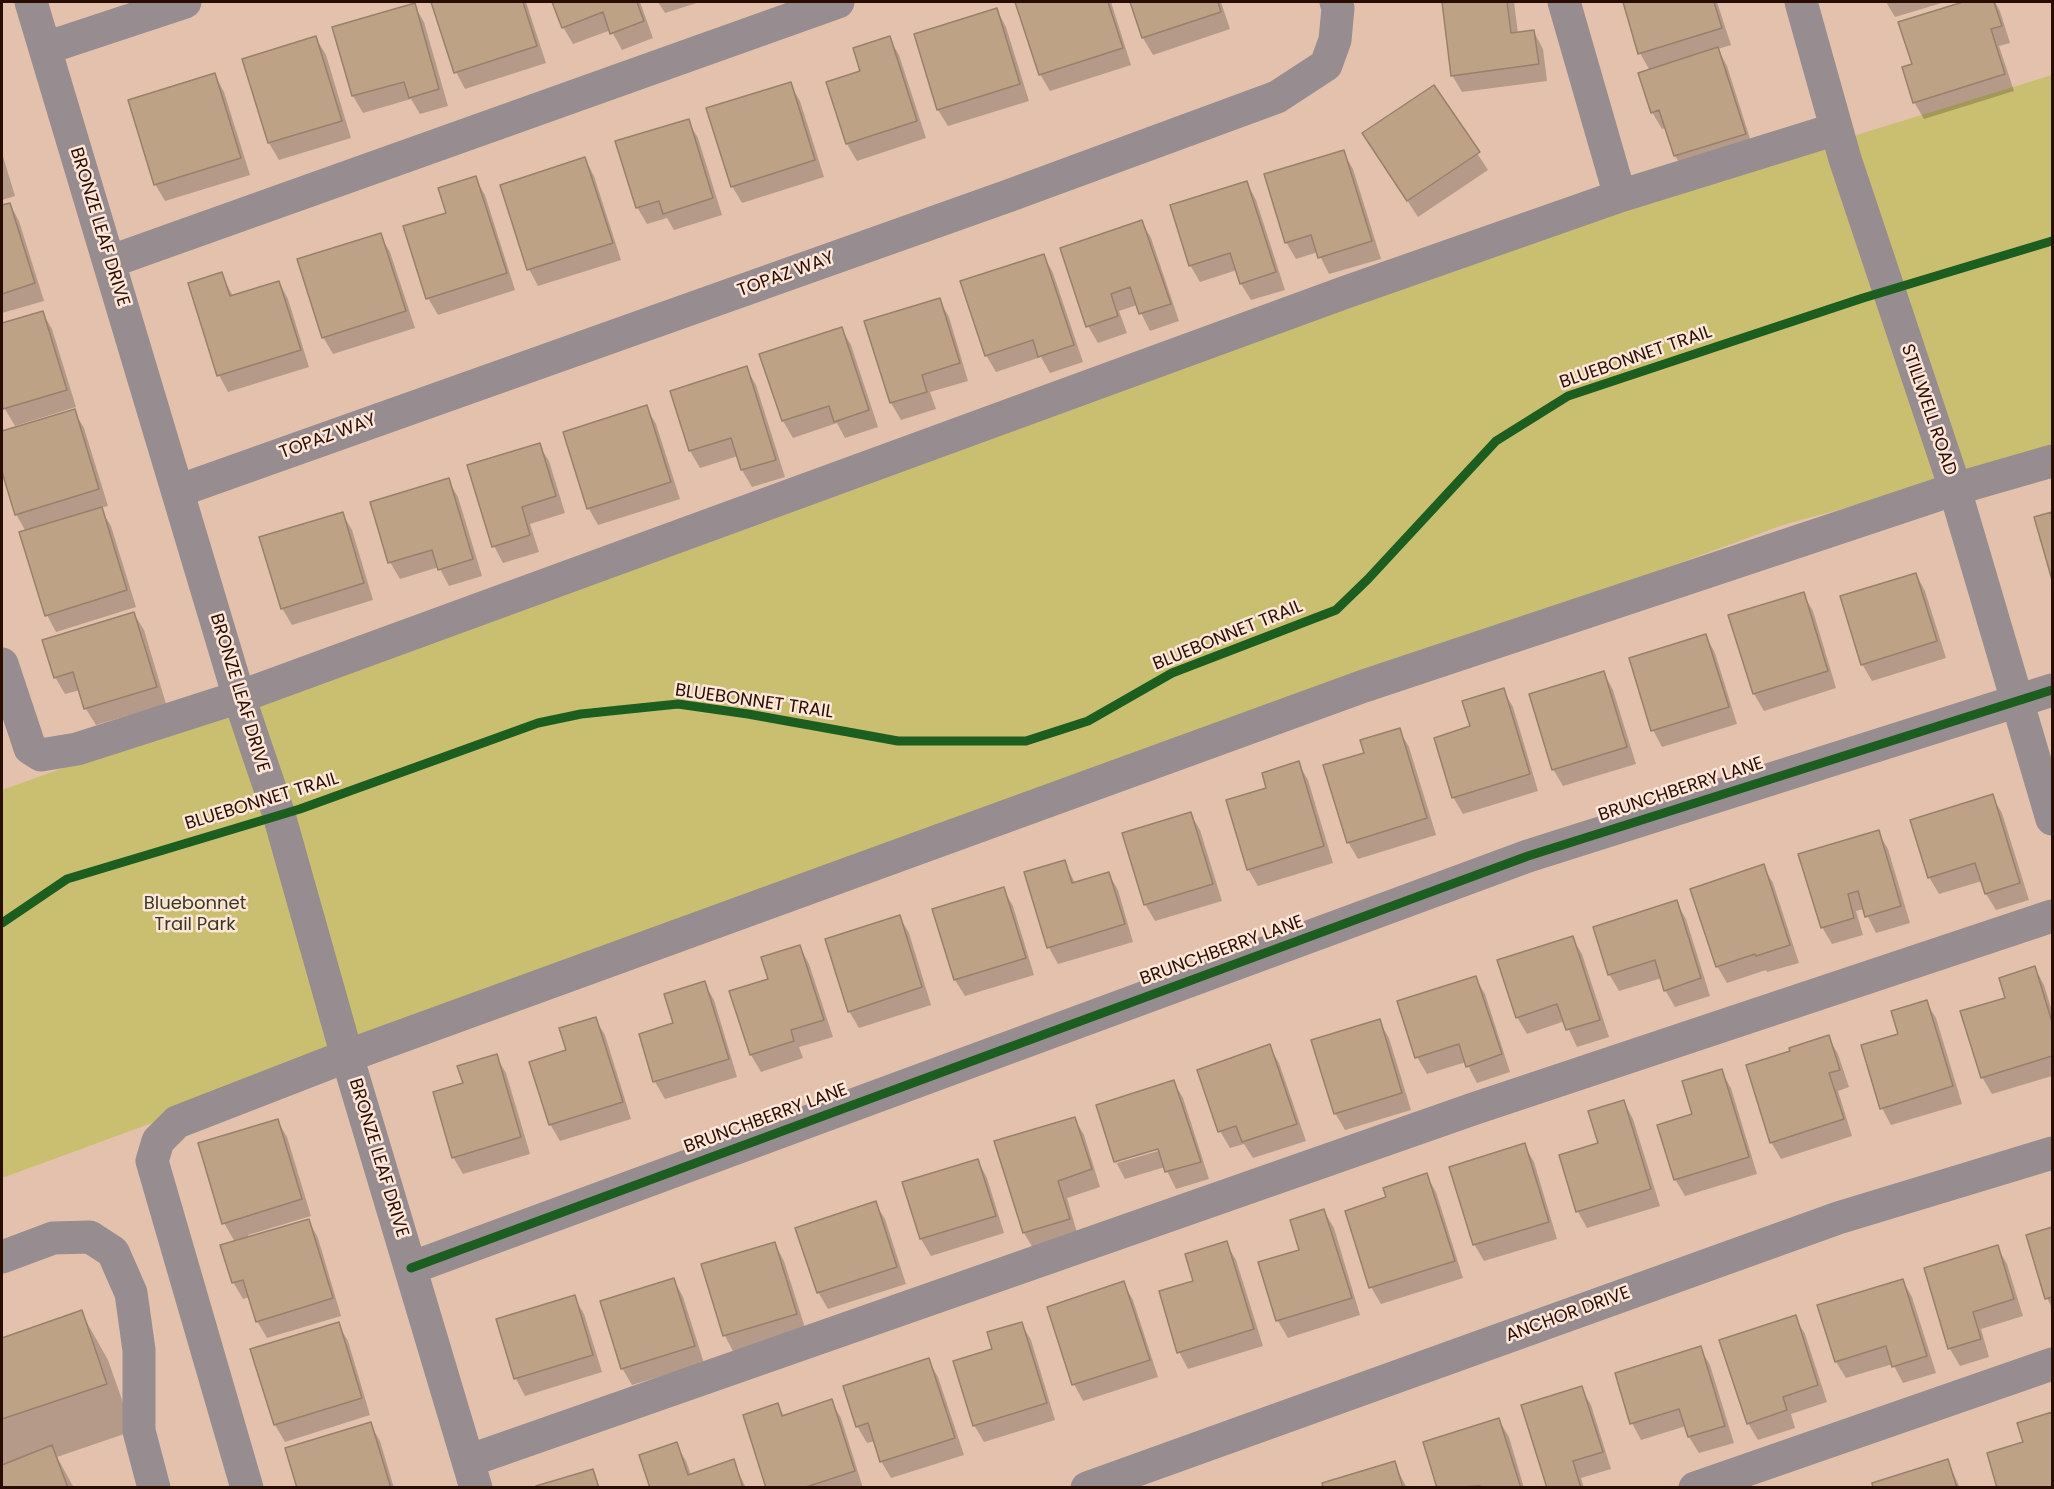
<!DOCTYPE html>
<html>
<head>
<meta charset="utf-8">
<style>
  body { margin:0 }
  #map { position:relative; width:2054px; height:1489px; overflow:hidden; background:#e3c1ac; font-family:Poppins,sans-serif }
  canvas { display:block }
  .frame { position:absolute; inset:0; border:3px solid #280d00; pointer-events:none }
</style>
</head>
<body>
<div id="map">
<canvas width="2054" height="1489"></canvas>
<div class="frame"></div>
</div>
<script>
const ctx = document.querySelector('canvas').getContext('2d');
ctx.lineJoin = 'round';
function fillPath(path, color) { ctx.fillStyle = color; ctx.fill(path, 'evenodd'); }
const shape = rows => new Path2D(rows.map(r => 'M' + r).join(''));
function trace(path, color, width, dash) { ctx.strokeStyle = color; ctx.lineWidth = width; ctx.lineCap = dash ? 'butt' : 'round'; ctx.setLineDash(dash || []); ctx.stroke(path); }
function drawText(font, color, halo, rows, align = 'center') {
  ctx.font = font + ' Poppins,sans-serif'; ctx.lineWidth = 5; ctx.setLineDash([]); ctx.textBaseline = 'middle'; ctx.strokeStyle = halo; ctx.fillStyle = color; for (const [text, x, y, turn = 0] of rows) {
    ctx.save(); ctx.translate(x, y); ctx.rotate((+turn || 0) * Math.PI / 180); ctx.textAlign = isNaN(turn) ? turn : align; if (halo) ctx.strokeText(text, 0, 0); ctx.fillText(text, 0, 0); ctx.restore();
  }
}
fillPath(shape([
  [2052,75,2052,451,1783,525,2,1178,2,790,1612,210]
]), '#cabf71');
fillPath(shape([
  [432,2,526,2,546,63,465,89,456,72],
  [554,2,640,2,653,38,622,50,611,30,573,44,563,27],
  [658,2,700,2,665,13],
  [1016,2,1111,2,1131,65,1050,91,1040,74],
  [1131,2,1221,2,1230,29,1153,55,1143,38],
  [1443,2,1514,2,1518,34,1534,32,1543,49,1547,81,1462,92,1452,75],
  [1624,2,1717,2,1731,45,1718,49,1727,66,1754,151,1685,172,1675,156,1666,128,1662,129,1652,112,1650,71,1640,53],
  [1886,2,1945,2,1895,17],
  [1968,2,1995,2,2000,11,2010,43,1999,46,2014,91,1924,119,1914,102,1913,65,1900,22],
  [414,5,424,22,448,106,420,114,411,99,363,113,353,96,334,28],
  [997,10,1006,27,1029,101,948,126,938,110],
  [316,38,326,55,351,138,279,160,269,143,244,60],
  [889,38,899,55,926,138,857,161,847,144,828,83,862,72],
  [215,75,224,92,250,175,165,201,155,184],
  [790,84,800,101,824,177,742,203,732,186],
  [1434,87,1488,170,1418,217,1374,150],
  [688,121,698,138,722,215,674,230,667,218,647,224,637,207],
  [1343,152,1353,169,1381,259,1329,274,1318,252,1296,259,1286,242],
  [2,153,15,196,2,200],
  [585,159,594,176,621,260,538,286,529,269],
  [475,178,485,195,515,290,438,315,428,298,447,214],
  [1247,183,1256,200,1285,290,1251,300,1241,284,1237,270,1200,282,1190,265],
  [10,204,19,221,44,301,2,313,2,207],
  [1142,222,1151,238,1179,321,1150,331,1137,305,1119,311,1127,333,1098,343,1088,326,1062,249],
  [380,235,390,252,415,328,333,354,323,337],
  [1044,256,1053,273,1083,362,1050,373,1041,357,996,372,986,355],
  [221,274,233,296,279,282,288,299,309,367,228,392,219,375],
  [939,300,949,317,968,381,930,392,936,409,901,420,891,403,866,322],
  [42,312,52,329,76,407,15,426,5,409,2,398,2,325],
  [841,328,851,345,878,427,845,438,837,423,793,438,783,421,761,355],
  [746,368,756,385,785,477,752,487,742,470,738,456,700,468,690,451,672,392],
  [646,407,656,424,680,499,598,525,589,509,565,433],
  [74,411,84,428,108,506,100,508,111,526,136,607,56,632,47,615,26,532,16,514,2,466,2,433],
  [539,445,549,461,565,513,530,524,539,552,503,563,494,546],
  [448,480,458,497,482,576,449,586,439,567,400,579,390,562],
  [342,513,352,530,373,600,292,625,282,608],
  [2052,513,2052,575,2036,518],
  [1916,574,1925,591,1946,658,1872,681,1862,664],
  [1803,594,1813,611,1836,688,1764,711,1754,694,1730,616],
  [134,614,144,630,166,704,96,725,86,709,80,690,65,694,55,677],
  [1706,636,1715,653,1737,724,1662,747,1653,730],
  [1604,673,1613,690,1636,764,1563,786,1553,769],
  [1503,690,1513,707,1538,791,1463,814,1453,797,1471,727],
  [1399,730,1409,747,1436,835,1358,859,1348,842,1366,754],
  [1298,763,1308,780,1333,863,1258,886,1248,869,1268,789],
  [1992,796,2002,813,2029,900,1996,910,1986,894,1982,881,1939,894,1929,877],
  [1190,813,1200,830,1222,901,1155,921,1145,904],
  [1878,832,1888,849,1910,923,1876,933,1864,909,1856,911,1863,935,1832,944,1822,927],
  [1064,861,1075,883,1108,873,1118,890,1133,942,1058,964,1049,948,1026,873],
  [1763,866,1773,883,1799,963,1767,972,1766,970,1727,983,1717,966],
  [1003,889,1013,906,1034,975,965,996,955,980],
  [1676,902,1686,919,1710,996,1675,1007,1665,990,1662,978,1619,991,1609,974],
  [899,916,909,933,931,1005,859,1028,849,1011],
  [1572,937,1582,954,1609,1037,1577,1047,1565,1021,1527,1034,1517,1017],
  [800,947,809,964,833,1037,799,1047,803,1058,761,1072,751,1055,731,992,770,980],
  [2035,968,2044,985,2052,1011,2052,1076,1992,1094,1982,1077,2007,999],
  [1475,977,1485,994,1510,1072,1477,1083,1466,1062,1427,1074,1417,1057],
  [704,983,714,1000,737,1077,665,1099,655,1082,640,1035,675,1024],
  [1926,1002,1936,1018,1962,1104,1891,1125,1882,1108,1900,1035],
  [595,1019,605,1035,631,1119,560,1141,550,1124,568,1051],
  [1379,1021,1389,1038,1411,1110,1345,1130,1335,1113],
  [1828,1037,1838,1054,1849,1087,1838,1091,1852,1136,1781,1159,1771,1142,1792,1052],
  [1269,1046,1279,1063,1306,1141,1253,1158,1244,1144,1230,1148,1220,1131],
  [496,1056,506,1073,530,1154,463,1174,453,1157,465,1084],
  [1721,1071,1731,1088,1757,1174,1685,1196,1675,1179,1694,1115],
  [1173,1081,1183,1098,1209,1179,1176,1189,1165,1167,1125,1179,1116,1162,1098,1106],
  [1164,1146,1165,1149,1117,1163,1117,1160],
  [1624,1102,1633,1119,1660,1206,1587,1228,1578,1212,1561,1156,1600,1144],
  [1074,1118,1084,1135,1100,1187,1067,1198,1078,1236,1034,1250,1024,1233,996,1142],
  [277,1120,287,1137,311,1216,248,1235,249,1238,309,1221,318,1238,341,1316,267,1338,257,1321,250,1297,243,1299,233,1282,235,1242,224,1223],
  [1524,1145,1534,1162,1557,1239,1484,1261,1474,1244],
  [978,1161,987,1178,1004,1233,931,1256,921,1239,904,1183],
  [1426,1175,1436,1192,1463,1278,1381,1304,1371,1287,1347,1212,1388,1198],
  [875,1203,885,1219,906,1284,828,1309,818,1292],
  [1324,1211,1334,1228,1360,1315,1288,1338,1278,1321,1260,1263,1301,1251],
  [2052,1229,2052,1308,2047,1298,2028,1236],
  [1226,1243,1236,1260,1263,1346,1188,1369,1179,1352,1195,1282],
  [775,1244,784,1261,806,1331,734,1353,725,1336,703,1265],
  [1997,1247,2007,1264,2023,1316,1981,1329,1989,1357,1960,1366,1950,1349,1925,1269],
  [674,1280,683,1297,704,1363,632,1385,622,1368],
  [1903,1281,1912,1297,1936,1373,1903,1383,1893,1364,1846,1378,1836,1362],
  [1123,1283,1133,1300,1158,1377,1083,1401,1074,1384],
  [574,1297,584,1314,602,1372,525,1396,516,1379,498,1320],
  [81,1312,108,1360,133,1431,57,1457,74,1488,2,1488,2,1339],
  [1795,1317,1805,1334,1827,1402,1791,1414,1795,1428,1758,1440,1748,1423],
  [1021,1323,1031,1340,1055,1420,984,1442,974,1425,994,1350],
  [338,1324,348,1341,370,1415,285,1442,275,1425,252,1350],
  [1700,1348,1710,1365,1734,1443,1699,1453,1689,1437,1686,1426,1641,1440,1632,1423],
  [928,1360,938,1377,964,1455,891,1478,881,1461,875,1441,867,1443,857,1426],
  [1581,1388,1591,1405,1611,1469,1581,1478,1584,1488,1549,1488],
  [831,1401,841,1418,863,1488,768,1488,778,1405,784,1416],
  [2052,1414,2052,1488,1999,1488,2025,1443,2019,1424],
  [1499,1420,1509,1437,1524,1488,1438,1488],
  [370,1424,380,1441,394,1488,299,1488],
  [676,1444,686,1461,691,1475,733,1461,746,1488,652,1488],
  [1948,1461,1960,1488,1875,1488],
  [1394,1463,1407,1488,1325,1488]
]), '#0003');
const building = shape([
  [431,2,523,2,537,46,454,73,431,2],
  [552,2,637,2,644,21,610,34,603,12,562,28,552,2],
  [1015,2,1108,2,1123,48,1039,75,1015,2],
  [1130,2,1218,2,1221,12,1142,38,1130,2],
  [1442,2,1507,2,1511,33,1534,30,1539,64,1451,76,1442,2],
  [1623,2,1714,2,1722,28,1638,54,1623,2],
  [1963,2,1994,2,2002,26,1991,29,2005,74,1913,103,1902,67,1912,64,1898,22,1963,2],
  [415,3,439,89,409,98,404,82,352,96,332,27,415,3],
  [997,8,1020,84,937,110,914,34,997,8],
  [316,36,342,121,268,143,242,59,316,36],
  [890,36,917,121,846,144,826,82,860,71,853,48,890,36],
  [1718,47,1746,134,1674,156,1659,110,1651,113,1638,73,1718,47],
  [215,73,241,158,154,185,128,100,215,73],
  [791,82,815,160,731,187,706,108,791,82],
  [1434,85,1480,152,1407,201,1362,133,1434,85],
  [689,119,713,198,663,214,659,201,636,208,615,141,689,119],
  [1344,150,1372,241,1318,258,1311,235,1285,243,1264,174,1344,150],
  [585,157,613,243,527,270,500,185,585,157],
  [476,176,507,273,426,299,403,226,446,213,438,188,476,176],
  [1247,181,1276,272,1240,284,1230,253,1189,266,1170,205,1247,181],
  [10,203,35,283,2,294,2,205,10,203],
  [1142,220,1171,304,1139,314,1130,287,1111,294,1118,316,1086,327,1060,248,1142,220],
  [381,233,406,311,322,338,297,259,381,233],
  [1044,254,1074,345,1038,357,1033,340,985,356,960,281,1044,254],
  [222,272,230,296,279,281,301,350,217,376,188,283,222,272],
  [940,298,960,363,922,375,927,392,890,403,864,321,940,298],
  [43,311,67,390,3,409,2,403,2,323,43,311],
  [842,327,869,410,834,422,829,406,782,421,759,354,842,327],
  [747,366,776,460,741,470,731,438,689,451,670,391,747,366],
  [647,405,671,482,587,509,563,432,647,405],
  [75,409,99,489,15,515,2,472,2,431,75,409],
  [540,443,556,496,522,507,530,535,492,547,467,465,540,443],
  [449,478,473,559,438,570,432,550,388,563,370,502,449,478],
  [102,507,127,590,45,616,19,532,102,507],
  [343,512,364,583,281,609,259,537,343,512],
  [2052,512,2052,580,2034,517,2052,512],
  [1916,573,1937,641,1861,665,1840,596,1916,573],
  [1804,592,1828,671,1753,694,1728,615,1804,592],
  [134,612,157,687,84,709,73,672,54,678,42,640,134,612],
  [1706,634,1729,707,1651,731,1629,658,1706,634],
  [1604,671,1627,747,1552,770,1529,694,1604,671],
  [1504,688,1530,774,1452,798,1434,738,1470,726,1462,701,1504,688],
  [1400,728,1427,818,1347,843,1323,765,1364,753,1360,740,1400,728],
  [1299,761,1324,846,1247,870,1226,800,1266,788,1262,773,1299,761],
  [1993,794,2020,883,1985,894,1975,863,1928,878,1910,820,1993,794],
  [1191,812,1213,884,1144,905,1122,833,1191,812],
  [1879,830,1901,906,1865,917,1858,891,1848,894,1854,918,1821,928,1798,854,1879,830],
  [1065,860,1072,883,1109,872,1125,924,1047,948,1024,872,1065,860],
  [1764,864,1790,945,1756,956,1755,954,1716,967,1690,889,1764,864],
  [1004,887,1026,958,954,980,932,909,1004,887],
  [1677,900,1701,978,1664,991,1655,960,1608,975,1593,927,1677,900],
  [900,915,922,987,848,1012,825,939,900,915],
  [1573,936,1600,1020,1566,1030,1557,1004,1516,1018,1497,960,1573,936],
  [800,945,824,1020,791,1030,794,1041,750,1055,729,991,768,979,761,957,800,945],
  [2035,966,2052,1022,2052,1056,1981,1078,1960,1011,2005,998,1999,978,2035,966],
  [1476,976,1502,1054,1466,1067,1459,1044,1415,1058,1397,1001,1476,976],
  [705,981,729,1059,653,1082,639,1034,673,1023,664,994,705,981],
  [1927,1000,1953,1086,1880,1109,1861,1045,1898,1034,1891,1011,1927,1000],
  [596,1017,623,1102,549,1125,529,1062,566,1050,559,1028,596,1017],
  [1380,1019,1402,1093,1334,1114,1311,1040,1380,1019],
  [1829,1035,1840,1070,1829,1073,1844,1119,1770,1143,1746,1065,1790,1051,1789,1048,1829,1035],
  [1270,1044,1297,1124,1242,1142,1236,1126,1218,1132,1197,1070,1270,1044],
  [497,1054,521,1137,452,1158,433,1092,463,1083,457,1066,497,1054],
  [1722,1069,1749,1157,1674,1180,1657,1125,1692,1114,1682,1081,1722,1069],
  [1174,1080,1201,1162,1165,1172,1158,1149,1114,1162,1096,1105,1174,1080],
  [1624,1100,1651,1189,1576,1212,1559,1155,1598,1143,1588,1111,1624,1100],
  [1075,1117,1092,1169,1058,1181,1070,1219,1023,1233,994,1141,1075,1117],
  [278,1119,302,1199,222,1224,198,1143,278,1119],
  [1525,1143,1549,1222,1473,1245,1449,1167,1525,1143],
  [978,1159,996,1216,920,1239,902,1182,978,1159],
  [1427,1173,1455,1261,1369,1288,1345,1211,1386,1197,1383,1188,1427,1173],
  [876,1201,897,1267,817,1293,795,1228,876,1201],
  [1324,1209,1352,1298,1276,1321,1258,1262,1299,1250,1290,1220,1324,1209],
  [309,1219,333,1298,256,1322,243,1280,232,1283,220,1245,309,1219],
  [2052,1227,2052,1297,2045,1299,2026,1235,2052,1227],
  [1227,1241,1254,1329,1177,1353,1159,1291,1193,1281,1185,1254,1227,1241],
  [775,1242,797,1314,723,1336,701,1264,775,1242],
  [1998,1245,2014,1299,1973,1312,1981,1339,1948,1349,1924,1268,1998,1245],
  [674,1278,695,1346,621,1369,600,1301,674,1278],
  [1903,1279,1927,1356,1892,1367,1886,1346,1835,1362,1817,1305,1903,1279],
  [1124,1281,1150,1360,1072,1385,1047,1307,1124,1281],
  [575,1295,593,1355,514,1379,496,1319,575,1295],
  [82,1310,107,1384,2,1419,2,1338,82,1310],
  [1796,1315,1818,1385,1783,1397,1787,1410,1747,1424,1719,1340,1796,1315],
  [339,1322,362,1398,274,1425,250,1349,339,1322],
  [1022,1322,1047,1403,973,1426,953,1361,992,1349,987,1332,1022,1322],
  [1701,1346,1725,1426,1688,1437,1679,1409,1630,1424,1615,1373,1701,1346],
  [929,1358,955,1438,880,1462,868,1423,856,1427,843,1386,929,1358],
  [1582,1386,1603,1452,1573,1461,1581,1488,1547,1488,1521,1405,1582,1386],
  [832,1399,855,1471,803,1488,766,1488,743,1415,778,1403,782,1416,832,1399],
  [2052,1412,2052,1488,1997,1488,1987,1453,2023,1442,2017,1423,2052,1412],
  [1499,1418,1521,1488,1480,1488,1480,1486,1437,1488,1423,1442,1499,1418],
  [371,1422,391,1488,297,1488,285,1448,371,1422],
  [677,1442,688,1475,734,1459,743,1488,650,1488,639,1455,677,1442],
  [52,1445,68,1488,2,1488,2,1465,52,1445],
  [1948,1459,1957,1488,1873,1488,1872,1483,1948,1459],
  [1395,1461,1403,1488,1323,1488,1322,1483,1395,1461],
  [593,1469,599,1488,537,1488,536,1486,593,1469]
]);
fillPath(building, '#bda286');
trace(building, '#97806c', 1.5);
trace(shape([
  [31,2,239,697,279,815,347,1056,476,1488],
  [1801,2,1845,159,1950,473,2052,819],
  [46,48,185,2],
  [1620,196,1836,129],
  [109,262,838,2],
  [178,491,1008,196,1277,97,1326,65,1335,40,1338,8,1336,2],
  [2,664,30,748,41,755,77,749,239,697,1346,292,1620,196,1564,2],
  [2,1257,53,1238,90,1237,113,1252,131,1293,139,1350,139,1431,154,1488],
  [411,1268,1528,856,2052,690],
  [468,1461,1473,1109,2052,916],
  [247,1488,152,1161,158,1141,177,1122,347,1056,1364,686,1955,489,2052,461],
  [1087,1488,1838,1218,2052,1153],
  [1695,1488,2052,1364]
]), '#978c8f', 33);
trace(shape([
  [2,923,67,879,300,809,538,723,581,714,678,704,748,714,898,741,1026,741,1088,721,1172,673,1336,610,1368,579,1496,441,1568,396,1863,298,2052,241],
  [411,1268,1528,856,2052,690]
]), '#1b5e20', 9);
drawText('18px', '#280d00', '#fee6d8', [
  ["BRONZE LEAF DRIVE",99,227,73],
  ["TOPAZ WAY",786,275,-20],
  ["BLUEBONNET TRAIL",1636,358,-19],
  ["STILLWELL ROAD",1928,410,71],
  ["TOPAZ WAY",328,437,-20],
  ["BLUEBONNET TRAIL",1228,636,-22],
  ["BRONZE LEAF DRIVE",239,693,73],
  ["BLUEBONNET TRAIL",754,702,8],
  ["BRUNCHBERRY LANE",1681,790,-18],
  ["BLUEBONNET TRAIL",262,802,-17],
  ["BRUNCHBERRY LANE",1222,951,-20],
  ["BRUNCHBERRY LANE",766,1119,-20],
  ["BRONZE LEAF DRIVE",378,1158,73],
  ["ANCHOR DRIVE",1568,1315,-20]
]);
drawText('18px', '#363820', '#fee6d8', [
  ["Bluebonnet",195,904],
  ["Trail Park",195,925]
]);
</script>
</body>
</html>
